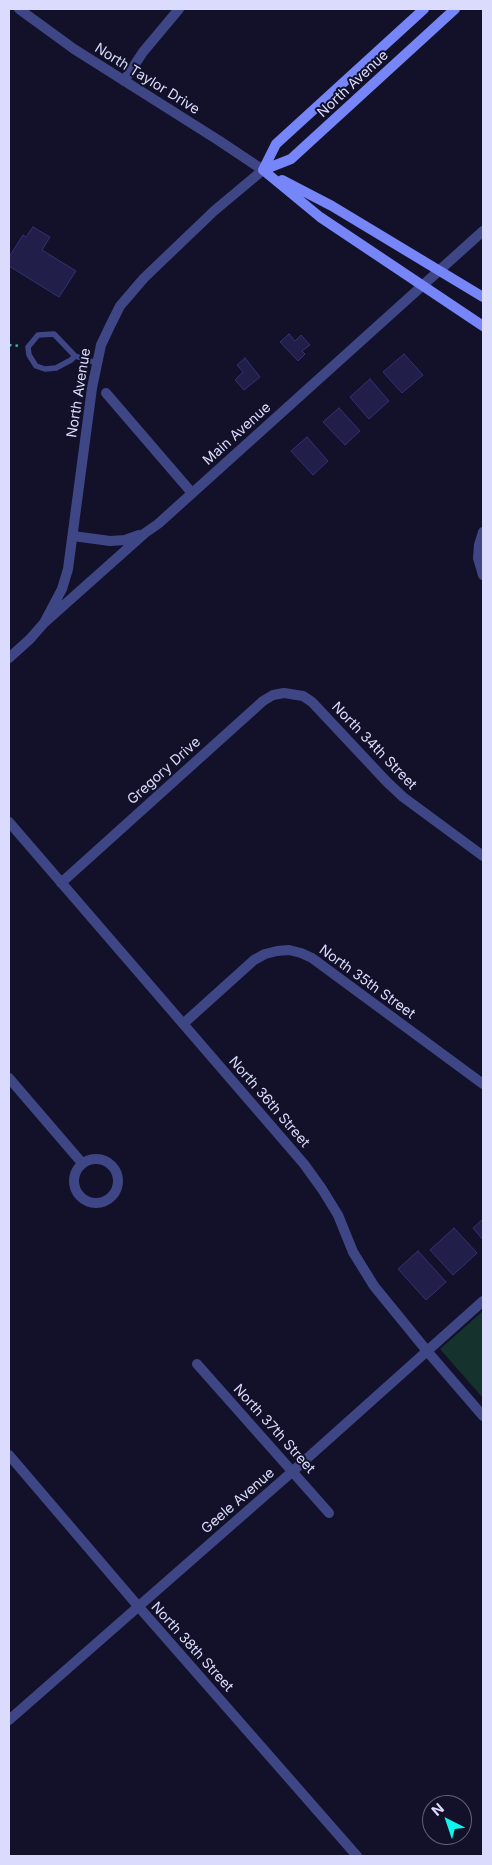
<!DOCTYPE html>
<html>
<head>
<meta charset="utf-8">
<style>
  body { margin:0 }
  #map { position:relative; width:492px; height:1865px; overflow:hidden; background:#121129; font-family:Inter,sans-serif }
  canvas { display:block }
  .frame { position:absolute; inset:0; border:10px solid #dbdcfd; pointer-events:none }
  .north { position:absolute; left:422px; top:1795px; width:50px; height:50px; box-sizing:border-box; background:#121129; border:1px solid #62627e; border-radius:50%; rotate:319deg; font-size:14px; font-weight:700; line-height:20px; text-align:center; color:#dbdcfd }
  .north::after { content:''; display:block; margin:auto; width:18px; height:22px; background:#0ff5eb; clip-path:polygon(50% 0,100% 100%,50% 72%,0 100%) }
</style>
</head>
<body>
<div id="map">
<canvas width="492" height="1865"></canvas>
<div class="frame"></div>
<div class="north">N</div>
</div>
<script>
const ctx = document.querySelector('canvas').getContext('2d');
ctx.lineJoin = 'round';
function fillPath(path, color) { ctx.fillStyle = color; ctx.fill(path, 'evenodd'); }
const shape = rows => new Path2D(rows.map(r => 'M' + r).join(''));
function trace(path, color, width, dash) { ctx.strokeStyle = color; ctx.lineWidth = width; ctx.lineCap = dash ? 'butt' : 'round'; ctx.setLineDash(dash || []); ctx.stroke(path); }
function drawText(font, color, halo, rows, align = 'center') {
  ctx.font = font + ' Inter,sans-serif'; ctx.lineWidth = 4; ctx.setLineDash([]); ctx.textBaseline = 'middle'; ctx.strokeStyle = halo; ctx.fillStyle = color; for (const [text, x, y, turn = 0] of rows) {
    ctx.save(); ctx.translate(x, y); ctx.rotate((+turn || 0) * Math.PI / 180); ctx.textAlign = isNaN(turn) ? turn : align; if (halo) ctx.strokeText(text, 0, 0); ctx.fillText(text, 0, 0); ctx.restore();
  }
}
fillPath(shape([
  [483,1311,483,1398,440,1349]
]), '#15322d');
const building = shape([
  [33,227,50,237,42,250,76,271,59,297,9,266,9,257,23,235,26,237,33,227],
  [289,334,295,341,301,335,310,345,302,351,305,354,298,361,280,342,289,334],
  [404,354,423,375,402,393,383,372,404,354],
  [245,358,260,377,244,390,235,380,243,372,237,365,245,358],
  [370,379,389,401,369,419,350,397,370,379],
  [339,408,360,431,345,445,323,422,339,408],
  [307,437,328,461,313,475,291,451,307,437],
  [483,1219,483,1240,473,1228,483,1219],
  [454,1228,477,1253,453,1275,430,1250,454,1228],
  [418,1251,446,1282,426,1300,398,1269,418,1251]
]);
fillPath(building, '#211e49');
trace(building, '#353174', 1);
trace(shape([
  [9,345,20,346]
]), '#36b69c', 2.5, [2.5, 4]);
trace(shape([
  [75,356,71,360,56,368,45,369,36,366,29,355,28,347,38,335,54,334,75,356,97,363]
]), '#3f4685', 5.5);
trace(shape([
  [19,9,74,49,218,140,263,170,214,211,144,278,120,306,110,326,101,345,92,388,68,569,62,589,44,623],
  [124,81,143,52,179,9],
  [106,393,192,493],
  [483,532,479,545,478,558,483,575],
  [73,536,110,541,125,540,139,535],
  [9,658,30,639,44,623,145,533,158,524,483,231],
  [9,822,304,1164,322,1189,338,1215,353,1252,374,1286,427,1351,483,1416],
  [61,883,263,701,273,695,284,693,303,696,312,702,387,782,403,797,483,856],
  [183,1024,254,960,265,954,277,951,289,950,301,953,312,958,483,1084],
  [9,1078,82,1163],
  '74 1181a22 22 0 1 1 44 0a22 22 0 1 1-44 0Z',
  [197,1364,329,1513],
  [9,1455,138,1606,357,1856],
  [9,1720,293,1471,483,1301]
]), '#3f4685', 10);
trace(shape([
  [263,170,320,217,483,326],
  [263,170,291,159,455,9],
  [263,170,276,144,424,9],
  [282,180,332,206,483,297]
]), '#7686f9', 10);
drawText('14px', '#dbdcfd', '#121129', [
  ["North Taylor Drive",147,79,32],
  ["North Avenue",353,84,-43],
  ["North Avenue",79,393,-81],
  ["Main Avenue",237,434,-42],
  ["North 34th Street",374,746,46],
  ["Gregory Drive",164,771,-42],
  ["North 35th Street",367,982,36],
  ["North 36th Street",269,1102,49],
  ["North 37th Street",274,1429,48],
  ["Geele Avenue",238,1501,-41],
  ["North 38th Street",192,1647,48]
]);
</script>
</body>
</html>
